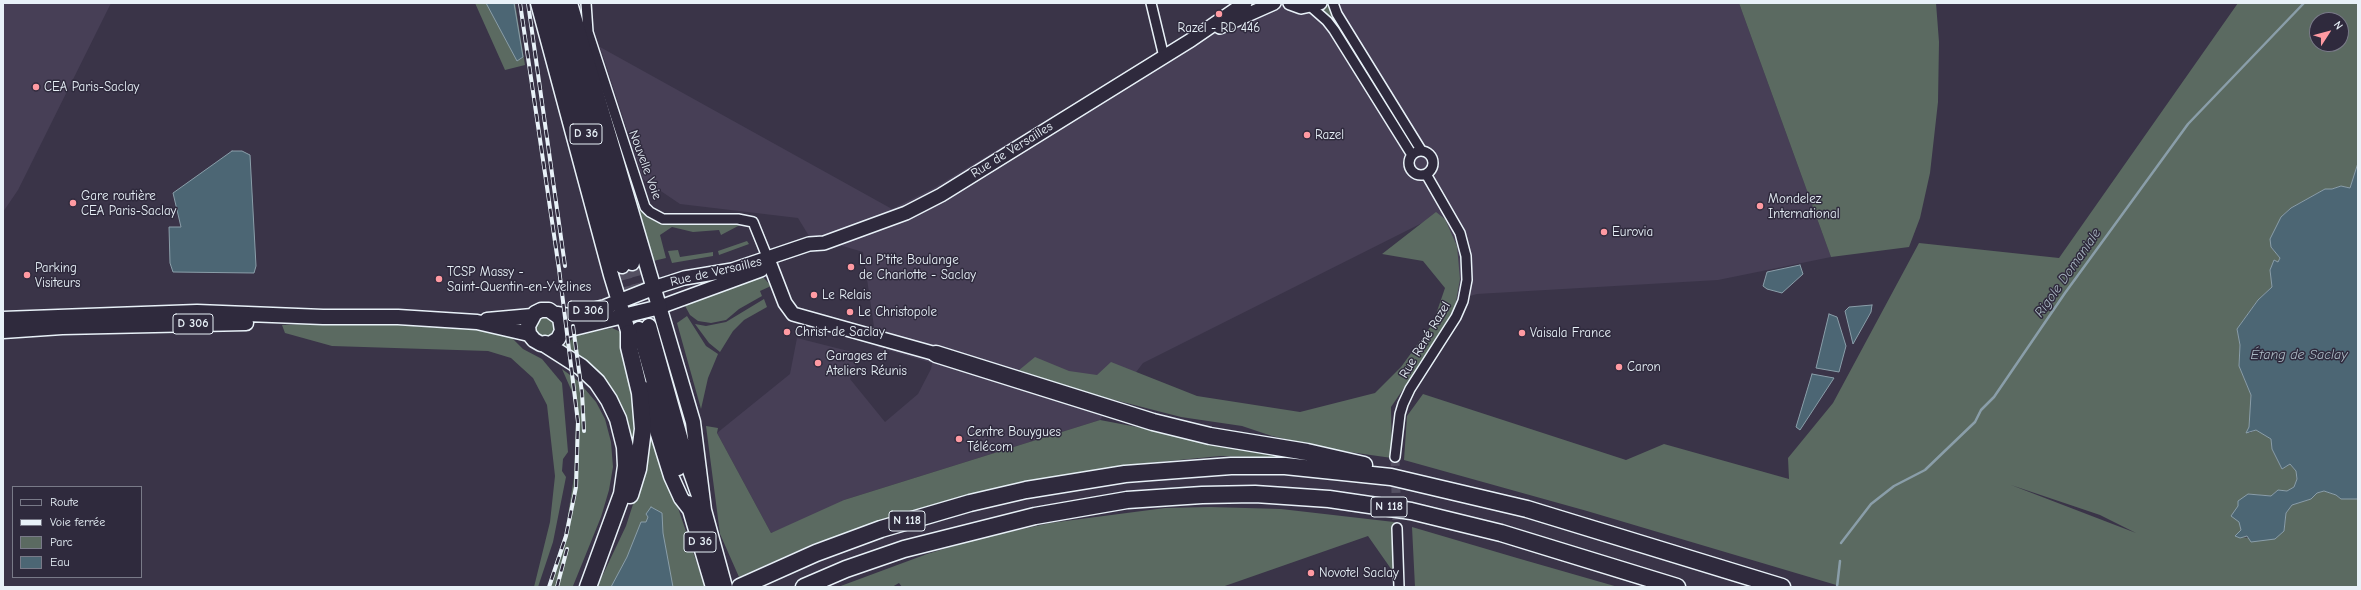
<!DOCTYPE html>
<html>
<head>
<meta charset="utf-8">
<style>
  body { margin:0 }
  #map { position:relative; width:2361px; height:590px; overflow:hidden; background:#3a3448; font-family:"Comic Neue",sans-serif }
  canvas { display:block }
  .frame { position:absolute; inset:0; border:4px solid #e8f1f8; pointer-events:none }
  .legend { position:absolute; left:12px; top:486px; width:130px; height:92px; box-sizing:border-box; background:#2f2a3d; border:1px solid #797a88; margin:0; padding:5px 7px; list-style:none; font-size:12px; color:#e8f1f8 }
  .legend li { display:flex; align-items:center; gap:8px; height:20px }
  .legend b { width:20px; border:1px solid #797a88 }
  .north { position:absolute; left:2309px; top:12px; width:40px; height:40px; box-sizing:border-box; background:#2f2a3d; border:1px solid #797a88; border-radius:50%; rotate:54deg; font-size:11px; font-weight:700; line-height:16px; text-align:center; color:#e8f1f8 }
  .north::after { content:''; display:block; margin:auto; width:14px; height:18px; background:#ff9aa2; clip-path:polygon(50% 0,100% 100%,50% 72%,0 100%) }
</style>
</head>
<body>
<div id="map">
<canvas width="2361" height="590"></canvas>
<div class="frame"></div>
<ul class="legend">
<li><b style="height:5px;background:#2f2a3d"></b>Route</li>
<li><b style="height:5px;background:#e8f1f8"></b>Voie ferrée</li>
<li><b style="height:11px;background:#5b6a61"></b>Parc</li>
<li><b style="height:11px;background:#4c6674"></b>Eau</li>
</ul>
<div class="north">N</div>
</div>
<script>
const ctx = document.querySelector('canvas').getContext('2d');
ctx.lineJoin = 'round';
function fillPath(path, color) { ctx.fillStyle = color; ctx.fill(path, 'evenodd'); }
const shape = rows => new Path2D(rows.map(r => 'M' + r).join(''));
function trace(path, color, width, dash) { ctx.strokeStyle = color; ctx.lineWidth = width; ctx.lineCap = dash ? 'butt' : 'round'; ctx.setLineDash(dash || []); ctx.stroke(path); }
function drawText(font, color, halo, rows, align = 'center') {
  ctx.font = font + ' "Comic Neue",sans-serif'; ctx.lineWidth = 3; ctx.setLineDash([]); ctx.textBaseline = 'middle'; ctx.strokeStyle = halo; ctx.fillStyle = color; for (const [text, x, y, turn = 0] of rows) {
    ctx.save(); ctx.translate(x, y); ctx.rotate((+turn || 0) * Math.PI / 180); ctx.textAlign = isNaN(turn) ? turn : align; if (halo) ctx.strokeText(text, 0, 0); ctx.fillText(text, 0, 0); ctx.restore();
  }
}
fillPath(shape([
  [3,3,111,3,18,190,3,212],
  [1254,3,1739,3,1831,257,1718,280,1477,294,1456,300,1424,222,1143,363,1100,420,844,500,832,508,771,533,717,433,790,374,797,338,860,354,850,379,885,422,918,394,931,369,932,363,877,347,863,252,809,236,798,218,680,204,643,179,600,47,892,209,934,188,1055,115]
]), '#473f56');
fillPath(shape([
  [475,3,515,3,525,65,505,70],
  [1739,3,1936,3,1939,42,1938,102,1930,173,1920,218,1909,247,1831,257],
  [2238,3,2358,3,2358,163,2350,188,2341,186,2332,189,2325,189,2291,208,2281,217,2271,247,2280,258,2278,262,2274,260,2270,270,2272,287,2258,300,2237,329,2240,345,2239,366,2251,395,2249,433,2256,430,2263,433,2271,439,2272,449,2282,469,2290,464,2296,471,2297,479,2294,487,2287,491,2278,490,2271,496,2248,494,2239,522,2241,530,2235,536,2263,540,2284,531,2286,513,2292,505,2311,499,2317,493,2324,491,2336,495,2341,499,2358,499,2358,587,1843,587,1587,511,1404,460,1407,416,1423,394,1626,460,1664,444,1789,479,1788,458,1833,403,1919,243,2059,258],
  [2317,20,2341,20,2341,44,2317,44],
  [2011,485,2100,515,2136,533],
  [1327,4,1336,22,1335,24,1320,8],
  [624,156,640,207,655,220,740,223,740,225,721,235,719,230,693,232,672,227,660,235,666,258,649,262,619,158],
  [1436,212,1445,219,1457,246,1460,279,1455,307,1440,335,1391,407,1392,458,1328,449,1272,436,1242,426,1181,417,1103,397,1018,371,1035,357,1069,371,1097,375,1111,362,1197,396,1300,412,1375,393,1401,367,1433,323,1445,288,1423,261,1382,254],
  [747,241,749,244,719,255,718,251],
  [678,250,680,257,713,252,713,256,672,263,668,251],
  [753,278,764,278,771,286,760,291,762,296,739,309,726,320,711,323,698,321,690,315,684,304],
  [764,299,767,307,744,320,733,331,720,352,709,343,695,324,706,326,726,322],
  [687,316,706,346,718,354,708,378,701,409,677,323],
  '535 327a11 11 0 1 1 22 0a11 11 0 1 1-22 0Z',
  [351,322,492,331,509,335,523,349,542,359,562,383,568,452,563,459,562,471,566,477,553,542,538,587,534,587,550,522,555,476,547,405,533,378,511,358,488,351,332,346,285,333,282,325],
  [612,328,621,332,634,383,636,433,631,469,617,407,561,348,577,335],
  [562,369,578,381,596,402,605,419,611,442,613,467,609,490,601,517,573,586,548,587,565,534,574,477,576,419,573,394],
  [648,420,705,587,597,587,626,526,645,467],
  [1100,420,1295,457,1292,458,1220,456,1128,465,999,488,939,503,813,544,739,577,720,534,706,426,718,428,717,433,771,533,844,500],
  [1210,507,1281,509,1394,522,1396,576,1368,536,1222,587,902,587,899,583,892,587,838,587,927,554,977,539,1050,523,1165,508],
  [1412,527,1517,558,1618,587,1415,587]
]), '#5b6a61');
const water = shape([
  [486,3,514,3,523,57,517,61,486,3],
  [232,151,242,151,250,155,256,266,254,273,173,272,170,263,169,227,181,227,173,193,232,151],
  [2358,163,2358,499,2341,499,2336,495,2324,491,2317,493,2311,499,2292,505,2286,513,2284,531,2275,539,2251,542,2247,536,2240,538,2235,536,2241,530,2239,522,2231,516,2238,506,2238,501,2248,494,2271,496,2278,490,2287,491,2294,487,2297,479,2296,471,2290,464,2282,469,2272,449,2271,439,2256,430,2246,433,2249,427,2251,395,2239,366,2240,345,2237,329,2258,300,2272,287,2270,270,2274,260,2278,262,2280,258,2271,247,2270,239,2281,217,2291,208,2325,189,2332,189,2341,186,2350,188,2358,163],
  [1800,265,1803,274,1782,293,1767,289,1763,286,1767,272,1800,265],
  [1872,305,1871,312,1853,344,1845,311,1849,307,1872,305],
  [1829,314,1837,317,1846,346,1839,372,1816,368,1829,314],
  [1812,374,1834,378,1800,430,1796,427,1812,374],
  [651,507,662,513,663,533,673,587,611,587,627,557,641,522,646,522,648,517,646,514,651,507]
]);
fillPath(water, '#4c6674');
trace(water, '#8a9ea9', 1);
trace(shape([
  [1841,543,1871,504,1894,486,1925,470,1975,422,1981,410,1994,397,2065,293,2188,124,2304,3],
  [1837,587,1840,561]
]), '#8a9ea9', 2.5);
trace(shape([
  [1395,457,1397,528]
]), '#545062', 9, [9, 4.5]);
trace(shape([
  [632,263,649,326],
  [622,266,639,329]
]), '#545062', 14, [14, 7]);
const street = shape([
  [586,3,588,32,645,207,650,212,663,219,738,219,753,222,768,259],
  [1151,3,1164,57],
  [1333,3,1337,14,1421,150],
  [1310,6,1327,21,1334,30,1412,155],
  '1409 163a12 12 0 1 1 24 0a12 12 0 1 1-24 0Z',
  [1395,457,1400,414,1403,404,1410,389,1456,317,1463,301,1467,280,1466,256,1460,233,1426,174],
  [1397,528,1399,587]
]);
const secondary = shape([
  [1290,3,1301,7,1320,3],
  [1220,27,1274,3],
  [768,259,785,303,793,314,936,354],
  [653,288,684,278,732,270,809,244,824,243,906,213,941,195,1191,40,1245,3],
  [660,307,761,270]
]);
const primary = shape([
  [538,3,611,275,632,344],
  [547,3,563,50,622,266],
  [559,3,632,263],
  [570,3,693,422,704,510],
  [557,314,569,316,605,307,653,288],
  [3,319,197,312,323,317,398,317,477,322,529,334],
  [487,320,532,316],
  [649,326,687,462,704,510,725,587],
  [639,329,678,468],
  [3,331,62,327,246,323],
  [562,331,560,318,549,310,541,310,535,313,528,326,529,334,534,340,541,344,550,344,558,339,562,331,660,307],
  [644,389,671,476,681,498,691,511],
  [688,503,713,587]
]);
const highway = shape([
  [629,333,629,347,640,393,643,429,638,469,630,495],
  [545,344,581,367,597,382,609,400,618,419,625,447,626,466,622,494,588,587],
  [936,354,1153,422,1210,436,1307,452,1364,465],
  [740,587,816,553,881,529,970,503,1026,490,1125,474,1231,466,1285,466,1391,477,1527,509,1782,587],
  [804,587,846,569,904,549,1035,516,1127,500,1202,495,1255,494,1329,499,1411,511,1501,533,1677,587]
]);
trace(street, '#e8f1f8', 12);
trace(secondary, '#e8f1f8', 16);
trace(primary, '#e8f1f8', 17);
trace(highway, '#e8f1f8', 19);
trace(street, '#2f2a3d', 9);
trace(secondary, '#2f2a3d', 13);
trace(primary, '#2f2a3d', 14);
trace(highway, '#2f2a3d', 16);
const rail = shape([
  [520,3,559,269,578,422,576,487,566,536,549,587],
  [528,3,565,266],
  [573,326,582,393,584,431],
  [557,587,567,549]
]);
trace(rail, '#e8f1f8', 4);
trace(rail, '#2f2a3d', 2.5, [8]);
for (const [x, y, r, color] of [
  [1219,14,4,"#ff9aa2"],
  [36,87,4,"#ff9aa2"],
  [1307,135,4,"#ff9aa2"],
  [73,203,4,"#ff9aa2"],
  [1760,206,4,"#ff9aa2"],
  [1604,232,4,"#ff9aa2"],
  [851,267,4,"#ff9aa2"],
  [27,275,4,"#ff9aa2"],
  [439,279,4,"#ff9aa2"],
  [814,295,4,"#ff9aa2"],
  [850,312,4,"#ff9aa2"],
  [787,332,4,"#ff9aa2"],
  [1522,333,4,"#ff9aa2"],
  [818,363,4,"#ff9aa2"],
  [1619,367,4,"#ff9aa2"],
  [959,439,4,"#ff9aa2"],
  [1311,573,4,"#ff9aa2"]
]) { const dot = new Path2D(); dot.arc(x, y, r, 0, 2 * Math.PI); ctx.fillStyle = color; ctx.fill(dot); trace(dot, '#2f2a3d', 1.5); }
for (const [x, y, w] of [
  [586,134,32],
  [588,311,40],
  [193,324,40],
  [1389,507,36],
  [907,521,36],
  [700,542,32]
]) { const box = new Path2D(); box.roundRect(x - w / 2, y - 10, w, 20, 3); ctx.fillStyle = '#2f2a3d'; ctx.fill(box); trace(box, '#e8f1f8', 1); }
drawText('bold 12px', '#e8f1f8', null, [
  ["D 36",586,134],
  ["D 306",588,311],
  ["D 306",193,324],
  ["N 118",1389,507],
  ["N 118",907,521],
  ["D 36",700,542]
]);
drawText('13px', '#e8f1f8', '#2f2a3d', [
  ["Razel - RD 446",1219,28,"center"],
  ["CEA Paris-Saclay",44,87],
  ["Razel",1315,135],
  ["Gare routière",81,196],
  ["CEA Paris-Saclay",81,211],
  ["Mondelez",1768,199],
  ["International",1768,214],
  ["Eurovia",1612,232],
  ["La P'tite Boulange",859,260],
  ["de Charlotte - Saclay",859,275],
  ["Parking",35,268],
  ["Visiteurs",35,283],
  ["TCSP Massy -",447,272],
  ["Saint-Quentin-en-Yvelines",447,287],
  ["Le Relais",822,295],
  ["Le Christopole",858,312],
  ["Christ de Saclay",795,332],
  ["Vaisala France",1530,333],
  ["Garages et",826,356],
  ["Ateliers Réunis",826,371],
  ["Caron",1627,367],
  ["Centre Bouygues",967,432],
  ["Télécom",967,447],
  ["Novotel Saclay",1319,573]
], 'left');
drawText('13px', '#e8f1f8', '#2f2a3d', [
  ["Rue de Versailles",1012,150,-32],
  ["Nouvelle Voie",645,165,70],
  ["Rue de Versailles",716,272,-13],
  ["Rue René Razel",1425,340,-59]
]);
drawText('italic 14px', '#aab9c3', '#2f2a3d', [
  ["Rigole Domaniale",2068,273,-55],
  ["Étang de Saclay",2299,355]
]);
</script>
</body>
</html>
